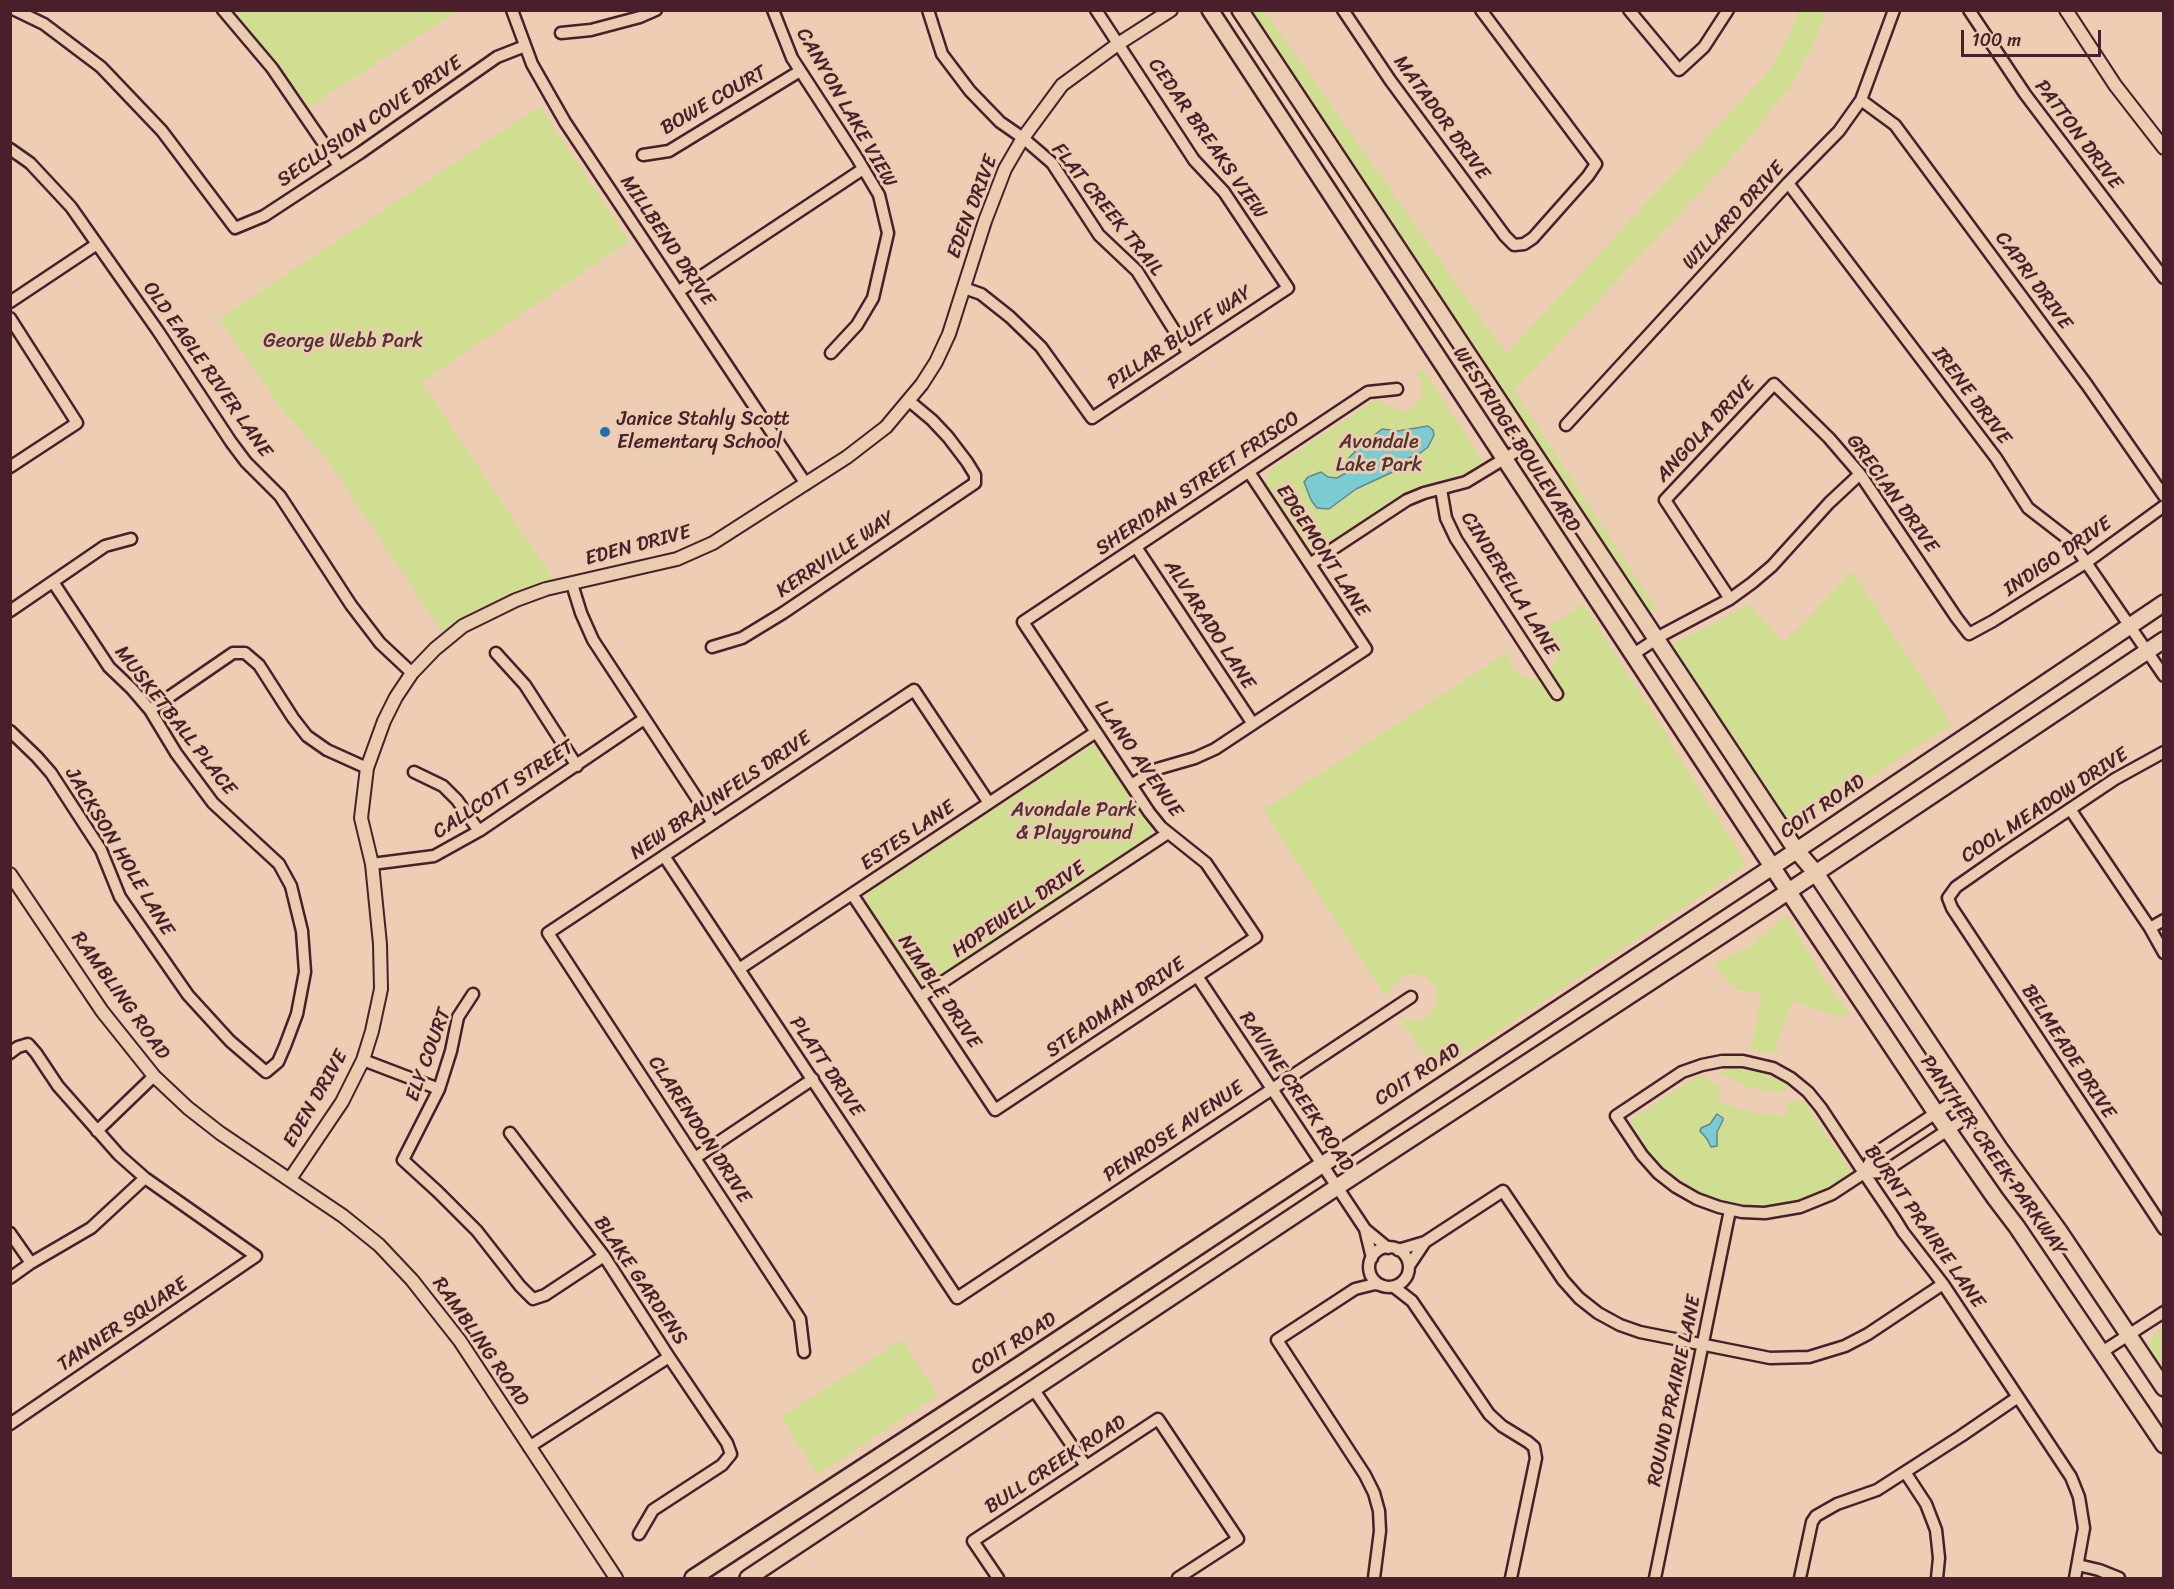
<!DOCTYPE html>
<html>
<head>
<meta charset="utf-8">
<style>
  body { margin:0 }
  #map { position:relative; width:2174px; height:1589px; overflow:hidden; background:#edcdb4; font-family:Sriracha,sans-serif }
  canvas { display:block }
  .frame { position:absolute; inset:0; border:12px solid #4a1f2b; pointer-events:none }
  .scale { position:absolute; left:1961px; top:30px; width:140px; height:27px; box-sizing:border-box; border:3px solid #4a1f2b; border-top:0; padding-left:8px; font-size:18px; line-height:21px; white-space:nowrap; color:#4a1f2b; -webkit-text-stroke:4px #eacdb1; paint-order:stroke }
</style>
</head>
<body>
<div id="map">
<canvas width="2174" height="1589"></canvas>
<div class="frame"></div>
<div class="scale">100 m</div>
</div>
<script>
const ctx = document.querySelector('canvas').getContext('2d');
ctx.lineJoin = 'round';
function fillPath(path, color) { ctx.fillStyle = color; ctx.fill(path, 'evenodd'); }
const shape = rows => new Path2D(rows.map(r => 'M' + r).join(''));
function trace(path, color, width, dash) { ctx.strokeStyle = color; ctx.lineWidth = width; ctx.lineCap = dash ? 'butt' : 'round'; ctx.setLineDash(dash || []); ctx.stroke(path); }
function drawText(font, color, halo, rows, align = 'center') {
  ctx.font = font + ' Sriracha,sans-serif'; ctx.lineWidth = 6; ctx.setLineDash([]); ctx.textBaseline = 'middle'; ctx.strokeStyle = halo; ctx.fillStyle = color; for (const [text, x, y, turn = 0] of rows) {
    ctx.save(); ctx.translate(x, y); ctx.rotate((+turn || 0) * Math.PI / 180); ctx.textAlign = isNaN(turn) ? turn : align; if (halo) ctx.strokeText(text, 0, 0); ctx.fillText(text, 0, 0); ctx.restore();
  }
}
fillPath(shape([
  [231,11,457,11,309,107,245,25],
  [1248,11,1265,11,1506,354,1769,71,1791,31,1798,11,1827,11,1814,43,1792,85,1730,160,1514,390,1658,611,1645,613],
  [540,106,629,241,421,382,555,581,512,593,476,610,443,633,328,461,284,412,219,319],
  [1422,368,1483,461,1474,469,1453,480,1422,486,1393,500,1319,551,1309,548,1265,483,1270,469,1375,400,1403,411,1410,409,1419,401,1422,395,1422,384,1416,373],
  [1852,571,1952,724,1793,827,1672,648,1678,641,1712,625,1749,604,1783,642,1798,629],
  [1583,604,1667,735,1678,756,1745,861,1741,869,1436,1073,1399,1017,1416,1021,1425,1018,1434,1008,1437,992,1433,983,1427,977,1417,974,1406,975,1398,980,1385,996,1263,810,1510,651,1509,662,1515,671,1525,678,1538,679,1549,673,1555,662,1556,651,1548,639,1538,633],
  [1093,744,1098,747,1153,829,1151,837,927,984,919,981,866,902,868,893],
  [1784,917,1788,917,1824,979,1851,1015,1833,1015,1792,1001,1773,1055,1751,1049,1762,993,1736,990,1713,964,1751,946],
  [1728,1068,1750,1069,1765,1074,1787,1084,1788,1087,1783,1091,1768,1091,1747,1087,1721,1074,1721,1071],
  [1701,1074,1722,1089,1717,1100,1735,1108,1760,1114,1784,1115,1788,1112,1787,1103,1802,1099,1851,1171,1839,1182,1804,1200,1766,1205,1726,1202,1699,1192,1670,1173,1647,1149,1629,1120],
  [2163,1327,2163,1370,2149,1349,2153,1334],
  [902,1340,938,1395,817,1475,781,1417]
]), '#cfde91');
const water = shape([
  [1428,426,1433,430,1434,435,1428,447,1419,454,1406,459,1397,470,1356,489,1329,509,1317,508,1311,500,1304,482,1308,477,1321,472,1328,477,1337,478,1346,473,1348,459,1360,446,1382,429,1398,431,1428,426],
  [1717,1114,1723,1118,1723,1120,1717,1132,1717,1146,1711,1147,1707,1139,1700,1131,1701,1128,1710,1124,1717,1114]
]);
fillPath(water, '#7acbd2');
trace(water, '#67868f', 1.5);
const minor = shape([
  [15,10,44,24,101,67,162,131,235,228,264,216,360,153,497,57,525,46],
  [223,10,272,68,339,166],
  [512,10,532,64,565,122,806,484],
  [773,10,792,58,857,158,879,195,888,233,873,298,857,325,831,353],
  [928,10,942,54,970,91,1000,122,1023,138,1052,163,1099,235,1137,271,1189,354],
  [1343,10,1390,80,1505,236,1514,245,1524,244,1533,238,1588,176,1596,164,1481,10],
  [1629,10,1679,70,1704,47,1728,10],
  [1969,10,2025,94,2164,278],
  [561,33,591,30,640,17,656,10],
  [1861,100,1895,125,2087,385,2164,496],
  [10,149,30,163,71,207,158,331,231,442,246,462,280,496,351,605,380,643,412,673],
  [643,155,669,151,800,71],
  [1788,183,1996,458,2028,508,2072,542,2164,676],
  [964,288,981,294,1010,317,1041,347,1092,418,1288,288,1224,192,1194,160,1096,10],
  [679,291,863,169],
  [10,302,97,244],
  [10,318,77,423,10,467],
  [1566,425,1788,183,1839,131,1861,100,1894,10],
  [1441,489,1446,518,1456,539,1557,694],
  [1136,547,1253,724],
  [1310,564,1407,500,1424,493,1466,482,1527,445],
  [572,584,581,613,593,640,713,823],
  [1730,599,1665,500,1774,384,1829,438,1860,474,1956,617,1969,634,1993,621,2087,562,2164,506],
  [10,611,105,546,131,539],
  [712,647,742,638,783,613,975,483,975,475,967,462,948,437,932,420,908,400],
  [496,653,525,685,577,766],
  [1632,655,1664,634,1730,599,1752,583,1772,566,1829,503,1860,474],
  [150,710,233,653,245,653,259,665,293,718,307,736,327,750,367,768],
  [10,731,37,757,51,773,101,850,120,897,188,995,230,1041,266,1072,278,1062,285,1046,297,1014,305,972,302,931,291,886,279,864,213,803,176,753,150,710,132,689,109,667,53,582],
  [2164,752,2115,779,2006,852,1956,887,1948,898,1952,908,2164,1229],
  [414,772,443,786,457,800,479,831],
  [1131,785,1157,769,1195,758,1215,749,1366,649,1249,472],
  [2070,809,2150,928,2164,953],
  [664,856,957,1298,1411,997],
  [372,864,434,856,479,831,644,719],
  [852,894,995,1110,1256,937,1206,863,1161,827,1149,812,1023,622,1368,392,1397,389],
  [2150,928,2164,920],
  [739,969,1096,732],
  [1197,976,1365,1229,1388,1248],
  [473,994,458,1017,451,1051,439,1089,403,1160,438,1192,477,1231,520,1286,533,1299,545,1295,604,1256],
  [920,997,1168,833],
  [10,1053,18,1047,28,1044,36,1053,58,1086,119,1155,145,1178,256,1256,10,1424],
  [363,1060,439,1089],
  [1963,1095,1874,1154,1864,1173,1832,1194,1800,1207,1765,1213,1742,1212,1719,1207,1697,1199,1676,1187,1658,1173,1642,1155,1616,1116,1682,1072,1702,1065,1722,1061,1743,1061,1773,1068,1791,1078,1808,1092,1821,1108,1864,1173,1895,1219,1903,1232,1943,1284,2071,1477,2079,1497,2084,1528,2075,1578],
  [97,1131,154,1076],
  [510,1133,604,1256,669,1357,727,1443,731,1454,722,1465,653,1510,639,1534],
  [695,1158,813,1079],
  [1864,1173,1884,1172,1975,1112],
  [1365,1229,1372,1258],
  [10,1233,31,1263],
  '1369 1267a20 20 0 1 1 40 0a20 20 0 1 1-40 0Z',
  [1398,1250,1425,1242,1503,1191,1563,1280,1579,1298,1598,1313,1620,1325,1640,1332,1770,1358,1809,1357,1845,1346,1868,1334,1943,1284],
  [1409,1266,1425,1242],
  [10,1278,31,1263,91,1228,145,1178],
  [1394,1287,1412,1301,1489,1414,1502,1426,1528,1442,1534,1447,1536,1458,1511,1578],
  [804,1352,800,1319,548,933,914,690,989,803],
  [2102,1352,2164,1312],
  [1034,1390,1086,1466],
  [529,1447,669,1357],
  [1905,1472,1926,1504,1936,1530,1939,1558,1937,1578],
  [2078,1565,2099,1570,2119,1578],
  [998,1578,973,1541,1158,1419,1238,1539,1178,1578],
  [1374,1578,1380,1531,1379,1511,1374,1493,1365,1475,1277,1340,1355,1289,1375,1284,1381,1285],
  [1655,1578,1730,1210],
  [1800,1578,1812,1522,1816,1516,1837,1504,1877,1490,1961,1436,2018,1397]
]);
const tertiary = shape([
  [2066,10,2115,85,2164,148],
  [10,874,102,1011,154,1076,188,1108,220,1133,343,1216,379,1245,412,1280,460,1341,616,1578],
  [290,1179,342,1102,363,1060,372,1031,381,989,380,944,372,864,361,818,367,768,384,721,396,697,412,673,435,649,463,626,516,600,546,589,677,559,713,543,847,457,886,427,922,384,936,362,949,334,985,221,1005,169,1023,138,1062,85,1118,44,1171,10]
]);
const secondary = shape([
  [1210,10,1798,906,1936,1113,1995,1198,2017,1227,2164,1445],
  [1240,10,1796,850,1815,872,1999,1148,2059,1231,2164,1388],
  [693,1578,1018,1366,1772,867,2164,603],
  [748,1578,1337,1187,1774,901,2164,640]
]);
trace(minor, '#4a1f2b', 15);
trace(tertiary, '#4a1f2b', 16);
trace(secondary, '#4a1f2b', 20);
trace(minor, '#eacdb1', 10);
trace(tertiary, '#eacdb1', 12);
trace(secondary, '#eacdb1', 15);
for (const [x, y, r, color] of [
  [605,432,6,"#1f6fb2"]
]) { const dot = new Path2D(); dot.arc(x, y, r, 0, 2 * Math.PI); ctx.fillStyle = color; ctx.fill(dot); trace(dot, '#eacdb1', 2); }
drawText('20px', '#4a1f2b', '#eacdb1', [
  ["BOWE COURT",714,101,-30],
  ["CANYON LAKE VIEW",846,108,60],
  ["MATADOR DRIVE",1441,118,54],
  ["SECLUSION COVE DRIVE",370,122,-34],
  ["PATTON DRIVE",2078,135,53],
  ["CEDAR BREAKS VIEW",1207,139,55],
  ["EDEN DRIVE",973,207,-69],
  ["FLAT CREEK TRAIL",1107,210,51],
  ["WILLARD DRIVE",1734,216,-47],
  ["MILLBEND DRIVE",667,241,56],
  ["CAPRI DRIVE",2033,281,54],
  ["PILLAR BLUFF WAY",1180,338,-34],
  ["OLD EAGLE RIVER LANE",207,370,55],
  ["IRENE DRIVE",1971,396,53],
  ["ANGOLA DRIVE",1706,430,-47],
  ["WESTRIDGE BOULEVARD",1516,440,57],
  ["SHERIDAN STREET FRISCO",1198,484,-34],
  ["GRECIAN DRIVE",1892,494,54],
  ["EDEN DRIVE",638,546,-15],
  ["EDGEMONT LANE",1322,551,57],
  ["KERRVILLE WAY",836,555,-34],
  ["INDIGO DRIVE",2058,557,-34],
  ["CINDERELLA LANE",1509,584,58],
  ["ALVARADO LANE",1209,625,57],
  ["MUSKETBALL PLACE",175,721,52],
  ["LLANO AVENUE",1138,759,55],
  ["CALLCOTT STREET",504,790,-33],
  ["NEW BRAUNFELS DRIVE",721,796,-34],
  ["COOL MEADOW DRIVE",2045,806,-33],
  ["COIT ROAD",1823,807,-34],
  ["ESTES LANE",908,836,-34],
  ["JACKSON HOLE LANE",119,852,59],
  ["HOPEWELL DRIVE",1019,910,-34],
  ["NIMBLE DRIVE",939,992,56],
  ["RAMBLING ROAD",120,996,54],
  ["STEADMAN DRIVE",1116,1008,-34],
  ["BELMEADE DRIVE",2068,1052,57],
  ["ELY COURT",429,1055,-70],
  ["PLATT DRIVE",826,1067,56],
  ["COIT ROAD",1418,1075,-33],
  ["RAVINE CREEK ROAD",1296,1092,56],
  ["EDEN DRIVE",316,1099,-60],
  ["CLARENDON DRIVE",699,1130,57],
  ["PENROSE AVENUE",1174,1132,-34],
  ["PANTHER CREEK PARKWAY",1993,1156,55],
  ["BURNT PRAIRIE LANE",1924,1227,55],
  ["BLAKE GARDENS",640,1281,56],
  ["TANNER SQUARE",123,1325,-34],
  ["RAMBLING ROAD",480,1342,55],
  ["COIT ROAD",1014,1344,-33],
  ["ROUND PRAIRIE LANE",1675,1391,-78],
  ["BULL CREEK ROAD",1056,1465,-33]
]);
drawText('20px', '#573235', '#eacdb1', [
  ["George Webb Park",343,342],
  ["Avondale",1379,443],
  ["Lake Park",1379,466],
  ["Avondale Park",1074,811],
  ["& Playground",1074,834]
]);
drawText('20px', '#4a1f2b', '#eacdb1', [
  ["Janice Stahly Scott",617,420],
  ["Elementary School",617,443]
], 'left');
</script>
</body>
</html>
